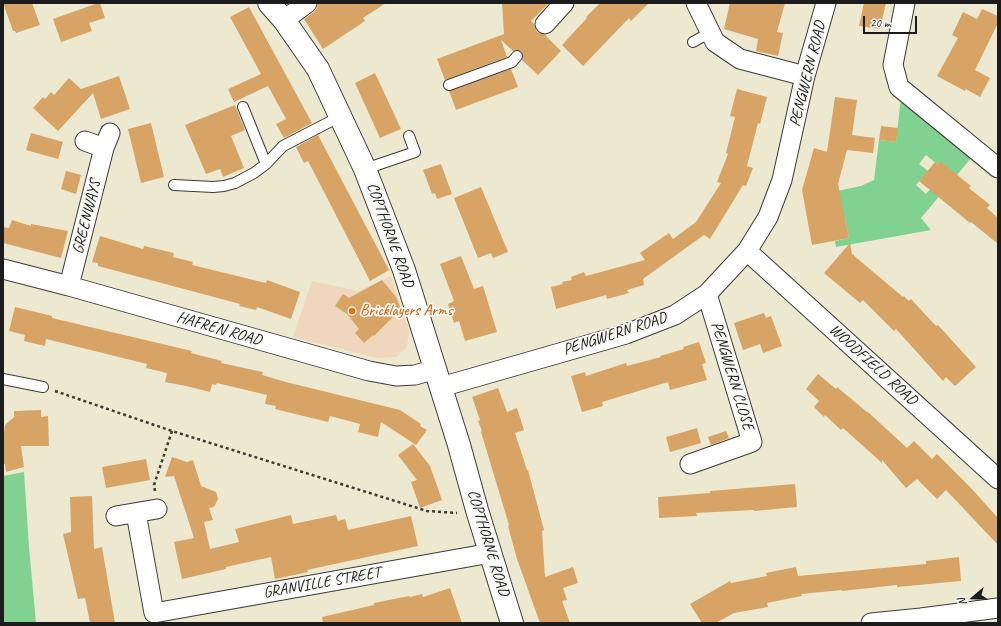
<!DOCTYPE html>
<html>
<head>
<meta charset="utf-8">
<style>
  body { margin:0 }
  #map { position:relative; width:1001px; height:626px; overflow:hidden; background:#ede9d1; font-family:Caveat,sans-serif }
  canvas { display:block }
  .frame { position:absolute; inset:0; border:4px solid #1c1c1c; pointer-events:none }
  .north { position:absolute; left:953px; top:578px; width:40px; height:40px; -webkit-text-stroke:3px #f6f6f2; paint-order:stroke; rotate:250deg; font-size:11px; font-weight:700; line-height:16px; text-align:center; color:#1c1c1c }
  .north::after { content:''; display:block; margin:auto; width:14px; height:18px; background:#1c1c1c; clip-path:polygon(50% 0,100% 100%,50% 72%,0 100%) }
  .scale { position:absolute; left:863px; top:16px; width:54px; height:18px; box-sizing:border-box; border:2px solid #1c1c1c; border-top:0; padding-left:5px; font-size:12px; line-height:14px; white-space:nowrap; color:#1c1c1c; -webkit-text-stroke:3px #f6f6f2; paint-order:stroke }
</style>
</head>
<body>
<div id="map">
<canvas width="1001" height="626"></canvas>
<div class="frame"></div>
<div class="north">N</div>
<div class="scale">20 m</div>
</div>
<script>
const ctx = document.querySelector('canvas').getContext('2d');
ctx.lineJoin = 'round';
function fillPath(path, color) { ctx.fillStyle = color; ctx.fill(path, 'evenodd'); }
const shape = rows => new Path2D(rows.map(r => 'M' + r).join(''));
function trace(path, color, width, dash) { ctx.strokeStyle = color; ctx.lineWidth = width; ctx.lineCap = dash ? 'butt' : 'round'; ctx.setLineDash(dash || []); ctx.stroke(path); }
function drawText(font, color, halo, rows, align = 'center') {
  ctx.font = font + ' Caveat,sans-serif'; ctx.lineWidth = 3.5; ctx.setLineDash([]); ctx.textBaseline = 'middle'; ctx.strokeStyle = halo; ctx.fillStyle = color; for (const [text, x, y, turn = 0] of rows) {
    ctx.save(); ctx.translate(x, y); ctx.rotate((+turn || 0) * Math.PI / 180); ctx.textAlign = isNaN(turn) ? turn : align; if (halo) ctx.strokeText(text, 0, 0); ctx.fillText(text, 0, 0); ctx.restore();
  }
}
fillPath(shape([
  [391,276,409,331,407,347,396,357,378,358,293,337,312,281,358,291]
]), '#f0d6bc');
fillPath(shape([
  [901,97,972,157,921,218,931,230,836,247,835,241,849,238,845,219,834,221,828,193,861,186,874,180,879,140,896,142],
  [926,155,938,165,940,162,936,182,926,194,916,185,928,171,919,164],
  [24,472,29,547,36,623,3,623,3,476]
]), '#81d191');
fillPath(shape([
  [3,3,32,3,40,25,16,33,15,31,13,31],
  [98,3,100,3,105,18,89,23,92,31,61,42,53,19],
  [318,3,386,3,363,18,365,21,323,49,304,19,314,12,317,8],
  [502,3,549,3,531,21,534,24,537,32,545,35,561,51,538,75,522,60,523,57,521,51,518,50,513,51,501,40,507,57,445,80,437,59,504,34],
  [600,3,649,3,631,21,629,18,583,66,562,45,587,18,586,17],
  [730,3,785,3,777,32,783,33,778,56,756,51,758,39,724,29],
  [864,3,886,3,880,29,859,26],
  [249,7,312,123,284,138,276,124,286,119,268,86,234,102,228,89,261,74,230,17],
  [982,9,998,16,998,23,975,70,990,78,980,97,966,89,965,91,937,76,958,38,952,35,963,12,977,19],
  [511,69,518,87,456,110,449,91],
  [375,73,401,129,380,138,355,83],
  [119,76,130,109,101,119,93,93,58,131,33,108,43,97,45,99,51,92,54,95,69,78,81,89],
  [737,89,767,97,760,124,758,123,747,166,753,168,746,186,743,185,710,239,704,235,643,279,644,285,627,290,629,293,607,299,606,295,556,309,551,287,563,284,562,282,572,280,571,277,584,272,586,276,645,260,640,253,669,233,673,239,696,222,721,183,717,182,728,154,726,153,735,117,730,116],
  [835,97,857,100,852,135,875,138,873,153,847,150,838,184,849,238,812,245,802,190,814,148,827,152],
  [235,105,245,130,231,136,244,168,223,177,220,169,206,174,185,125],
  [151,123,164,177,141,183,128,129],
  [881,126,898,128,896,142,879,140],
  [31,133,63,142,58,159,26,150],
  [318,135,389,270,370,281,308,161,304,163,296,147],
  [940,161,971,186,969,188,990,205,987,208,998,218,998,244,971,222,970,223,919,181,935,162,938,165],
  [441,164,452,194,437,199,435,193,432,194,423,170],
  [66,171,81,175,76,194,61,189],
  [481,187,508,252,493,258,491,253,478,258,454,198],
  [12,220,31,226,31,224,68,231,61,258,3,243,3,227,9,228],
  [100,236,143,249,144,246,174,253,173,257,193,262,192,265,266,283,267,280,300,292,291,319,257,307,256,310,239,306,240,304,98,266,98,263,92,262],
  [850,243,852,254,903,297,904,296,909,301,911,299,936,326,938,325,976,367,955,386,946,377,943,381,896,329,894,331,863,300,860,303,824,273],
  [461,256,474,289,483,286,497,332,465,341,459,321,454,323,448,304,454,301,440,264],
  [382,280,396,297,401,309,374,336,373,335,364,343,355,333,359,329,347,314,335,306,343,294,349,298],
  [15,307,52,316,52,318,192,351,191,353,222,361,221,363,263,372,262,375,286,382,400,410,421,424,420,426,427,430,416,445,381,422,378,437,358,432,360,424,330,416,328,422,275,409,276,406,265,404,267,395,217,383,216,385,212,384,210,392,186,386,165,382,167,373,146,368,147,364,46,339,45,346,24,341,25,335,9,331],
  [764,313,766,318,771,316,782,346,763,353,760,344,743,350,734,323],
  [699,342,706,363,702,364,707,380,670,390,668,382,602,402,603,406,582,412,571,376,585,372,586,376,626,363,627,366,661,357,660,356,684,349,683,347],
  [818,374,836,389,837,387,867,412,868,412,907,448,914,441,932,459,937,454,970,487,998,518,998,545,946,490,937,499,917,479,906,488,882,460,882,463,843,428,841,430,825,415,824,417,814,407,819,401,806,389],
  [498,388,507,412,517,408,524,430,515,433,527,470,528,470,544,530,542,531,545,577,573,567,578,583,563,588,567,600,562,601,570,623,540,623,517,559,508,526,509,525,481,432,482,431,478,421,480,420,472,397],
  [41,410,41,417,48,416,49,446,21,446,24,467,6,472,5,464,3,464,3,434,4,434,5,425,14,417,14,411],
  [697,428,701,443,670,452,666,437],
  [726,431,729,438,711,445,708,437],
  [413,444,430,466,442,500,420,508,411,482,417,480,398,455],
  [172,457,187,462,193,460,201,486,216,492,218,499,214,507,209,508,213,520,204,522,210,549,239,542,235,529,291,515,293,524,336,515,338,521,345,519,348,530,411,516,418,546,307,570,308,572,275,579,271,557,226,567,226,569,182,579,174,542,194,538,174,476,165,477],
  [146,459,150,480,106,488,102,467],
  [795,484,797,507,754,511,754,510,696,513,697,516,659,518,658,497,710,493,710,491],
  [92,496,94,549,102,547,115,623,90,623,85,598,78,599,63,534,71,532,70,497],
  [959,557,961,581,897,587,897,585,842,591,842,590,801,594,802,596,767,603,768,607,734,613,716,623,702,623,690,604,730,581,731,583,767,576,766,573,796,567,798,576,926,564,926,561],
  [450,588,462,623,323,623,322,617,374,605,374,603,409,596,410,597,422,594,423,597]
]), '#d7a466');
const service = shape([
  [693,42,711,32],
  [449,85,512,62,517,56],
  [243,107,266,164],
  [365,169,415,152,409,136],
  [174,185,213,187,224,186,235,183,254,173,266,164,283,146,341,116],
  [3,379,43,387]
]);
const minor = shape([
  [696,3,715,42,740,59,805,76],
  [905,3,893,65,899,87,998,168],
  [284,20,307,3],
  [545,24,564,3],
  [85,141,104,148],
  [747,251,998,479],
  [3,269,69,286,369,371,396,376,415,375,436,369],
  [69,286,104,148,110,133],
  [441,387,626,334,675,315,707,294,747,251,768,217,782,180,805,76,826,3],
  [690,464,752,442,707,294],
  [136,513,154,613,491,553],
  [116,516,157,509],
  [871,623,921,618,998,608]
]);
const secondary = shape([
  [269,3,284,20,318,69,365,169,404,270,459,445,477,510,512,623]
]);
trace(service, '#3b3b37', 12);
trace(minor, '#3b3b37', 21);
trace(secondary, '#3b3b37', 24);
trace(shape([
  [55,391,172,431,427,511,457,513],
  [155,491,154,485,172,431]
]), '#3b3b37', 2.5, [3, 3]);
trace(service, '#fff', 10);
trace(minor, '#fff', 19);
trace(secondary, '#fff', 22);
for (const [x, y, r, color] of [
  [352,311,4,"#e8710a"]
]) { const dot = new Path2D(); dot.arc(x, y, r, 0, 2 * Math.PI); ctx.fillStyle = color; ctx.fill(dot); trace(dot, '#f6f6f2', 1.5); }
drawText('16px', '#1c1c1c', '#f6f6f2', [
  ["PENGWERN ROAD",808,74,-76],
  ["GREENWAYS",87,217,-76],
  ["COPTHORNE ROAD",390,235,70],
  ["HAFREN ROAD",219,329,16],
  ["PENGWERN ROAD",615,334,-18],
  ["WOODFIELD ROAD",873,365,42],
  ["PENGWERN CLOSE",732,376,73],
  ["COPTHORNE ROAD",488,543,73],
  ["GRANVILLE STREET",322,583,-10]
]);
drawText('16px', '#c56008', '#f6f6f2', [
  ["Bricklayers Arms",360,311]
], 'left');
</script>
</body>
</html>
